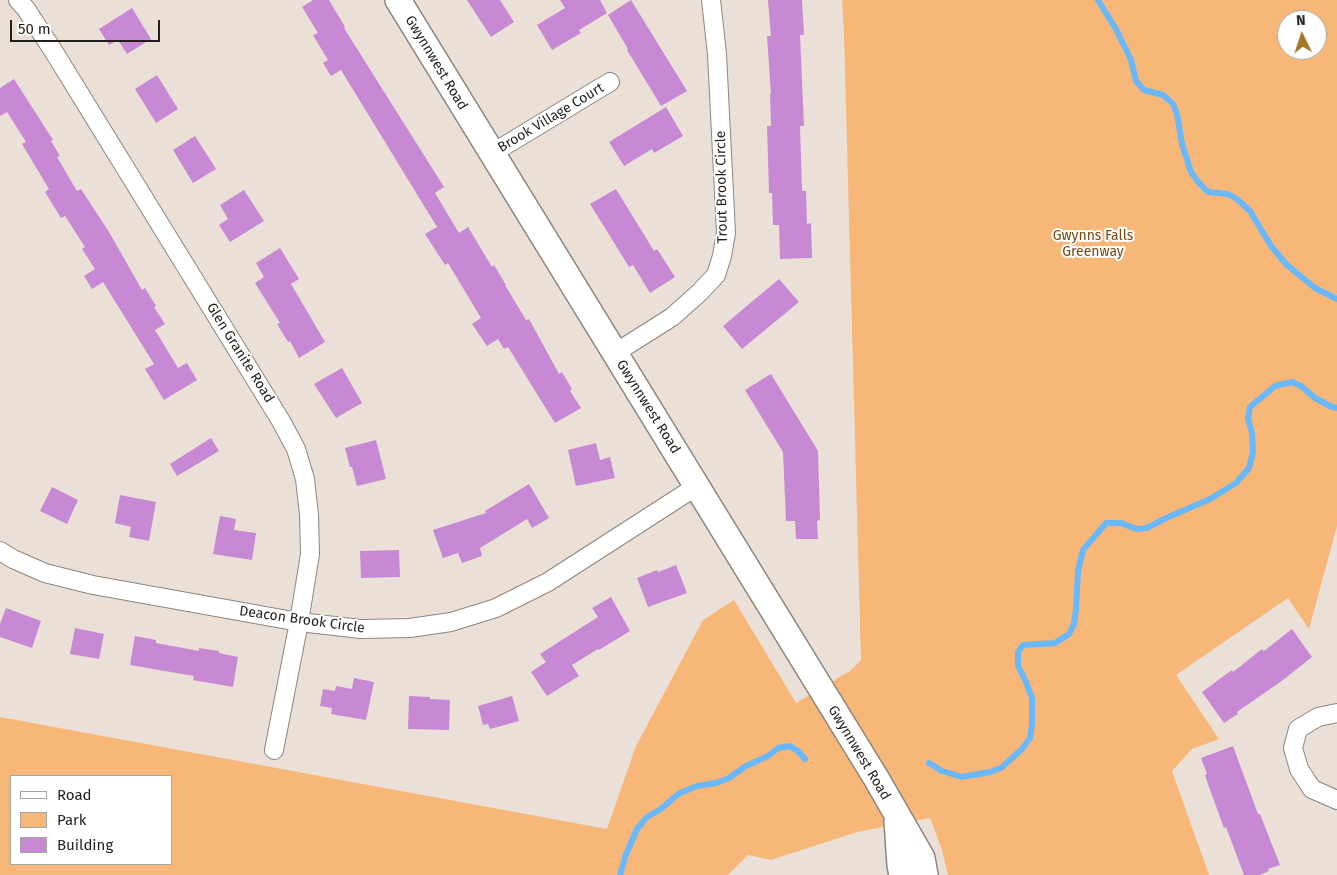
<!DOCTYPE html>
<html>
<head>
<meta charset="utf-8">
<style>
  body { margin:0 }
  #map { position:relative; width:1337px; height:875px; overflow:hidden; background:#ebe0d7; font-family:"Fira Sans",sans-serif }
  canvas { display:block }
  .legend { position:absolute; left:10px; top:775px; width:162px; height:90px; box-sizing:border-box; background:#fff; border:1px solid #a7a5a4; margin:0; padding:6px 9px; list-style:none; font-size:15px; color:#221f1b }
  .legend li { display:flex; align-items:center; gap:10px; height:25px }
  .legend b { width:25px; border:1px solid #a7a5a4 }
  .north { position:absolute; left:1277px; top:10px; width:50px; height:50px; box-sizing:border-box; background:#fff; border:1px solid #a7a5a4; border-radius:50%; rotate:356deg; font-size:14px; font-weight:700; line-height:20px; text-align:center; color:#221f1b }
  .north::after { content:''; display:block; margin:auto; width:18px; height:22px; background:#a27727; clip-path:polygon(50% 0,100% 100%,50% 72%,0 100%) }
  .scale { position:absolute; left:10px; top:20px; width:150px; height:22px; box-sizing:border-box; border:2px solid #221f1b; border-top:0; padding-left:6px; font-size:15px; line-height:18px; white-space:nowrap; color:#221f1b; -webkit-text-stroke:4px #fff; paint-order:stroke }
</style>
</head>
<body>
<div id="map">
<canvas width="1337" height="875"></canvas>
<ul class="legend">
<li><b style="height:6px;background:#fff"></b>Road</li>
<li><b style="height:14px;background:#f6b778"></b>Park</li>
<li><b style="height:14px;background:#c789d3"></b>Building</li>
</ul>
<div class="north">N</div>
<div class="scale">50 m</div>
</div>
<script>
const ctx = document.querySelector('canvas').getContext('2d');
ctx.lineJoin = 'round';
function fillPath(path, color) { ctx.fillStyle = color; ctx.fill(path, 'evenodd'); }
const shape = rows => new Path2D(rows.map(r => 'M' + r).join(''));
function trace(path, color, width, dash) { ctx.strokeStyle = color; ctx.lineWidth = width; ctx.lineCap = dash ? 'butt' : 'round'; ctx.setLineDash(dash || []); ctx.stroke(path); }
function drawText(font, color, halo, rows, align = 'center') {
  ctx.font = font + ' "Fira Sans",sans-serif'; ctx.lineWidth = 4; ctx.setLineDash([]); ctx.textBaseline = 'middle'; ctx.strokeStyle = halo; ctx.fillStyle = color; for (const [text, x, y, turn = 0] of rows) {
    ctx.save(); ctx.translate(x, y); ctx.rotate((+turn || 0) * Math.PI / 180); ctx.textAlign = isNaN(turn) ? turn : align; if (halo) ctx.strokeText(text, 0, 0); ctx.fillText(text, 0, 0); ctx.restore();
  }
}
fillPath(shape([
  [842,0,1337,0,1337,526,1309,629,1288,598,1176,675,1219,739,1192,749,1172,771,1209,875,948,875,942,850,930,818,857,832,771,860,748,855,728,875,0,875,0,717,607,829,636,746,703,620,734,600,796,703,850,671,861,660,844,33],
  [1287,20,1317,20,1317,50,1287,50],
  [11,776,171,776,171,864,11,864]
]), '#f6b778');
trace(shape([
  [1098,0,1117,31,1131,60,1136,81,1144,90,1163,95,1173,104,1177,114,1182,144,1191,172,1199,183,1208,192,1228,194,1237,199,1250,211,1271,246,1287,265,1315,288,1337,299],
  [929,763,942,771,962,777,990,772,1001,768,1022,749,1030,738,1032,725,1032,698,1026,682,1018,666,1018,652,1023,645,1055,643,1069,634,1074,624,1076,609,1078,571,1083,550,1106,523,1121,523,1136,529,1147,528,1164,519,1210,499,1236,483,1249,468,1253,452,1252,433,1248,419,1250,407,1275,386,1292,382,1301,386,1315,398,1330,406,1337,408],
  [620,875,625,857,637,829,647,817,661,809,678,794,697,786,716,783,729,778,746,766,768,756,778,748,790,746,799,752,805,759]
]), '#69b8fb', 6);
fillPath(shape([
  [313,0,329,0,345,27,344,28,444,187,435,193,459,233,468,227,492,267,494,265,506,285,505,285,526,320,529,319,559,374,562,372,572,389,570,391,581,408,555,423,508,347,504,349,498,339,487,346,472,324,481,318,448,263,445,265,425,234,437,227,341,70,331,76,323,63,328,60,313,35,318,33,302,7],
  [467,0,500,0,514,22,491,37],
  [560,0,600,0,607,13,579,30,581,33,552,50,537,25,565,8],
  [631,0,687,91,661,106,627,50,628,49,608,15],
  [768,0,802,0,804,35,800,35,804,126,800,126,802,191,806,191,807,224,811,223,812,258,780,259,779,225,773,225,772,193,769,193,767,126,771,126,770,94,771,94,767,36,771,36],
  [132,8,151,39,127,54,118,40,109,45,99,29],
  [157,75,178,109,156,123,135,89],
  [14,79,53,140,51,141,60,156,57,157,77,191,81,189,109,232,142,290,145,288,156,306,154,307,165,324,155,330,178,368,187,363,197,380,164,400,145,369,154,364,103,282,92,289,84,276,95,269,82,249,85,247,65,216,61,218,45,192,49,189,22,144,26,142,7,112,0,116,0,88],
  [666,107,683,136,654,153,652,149,624,166,609,142],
  [195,136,216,169,193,183,173,150],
  [616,189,654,251,657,249,675,277,650,293,633,265,629,267,590,204],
  [244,190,264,221,230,242,219,225,228,219,220,205],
  [280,248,299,279,291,284,325,342,299,358,290,341,288,342,277,324,280,323,255,283,264,277,256,263],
  [779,279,799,302,742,349,723,326],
  [342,368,362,403,336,418,314,384],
  [771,374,818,451,820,520,817,521,818,539,796,539,795,521,786,521,783,452,745,390],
  [211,438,219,451,177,476,170,464],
  [376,440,386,479,357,486,352,467,350,467,345,448],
  [596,443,600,460,610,457,615,478,576,486,568,450],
  [529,484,549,518,532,528,527,519,480,548,482,556,462,563,458,553,443,558,433,530,486,513,485,511],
  [52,487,78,500,67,524,40,511],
  [120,495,156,502,149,541,129,537,131,527,115,523],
  [220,516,236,519,234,530,256,533,252,560,213,554],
  [399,550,400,577,361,578,360,551],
  [676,565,687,593,648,607,637,578,657,570,658,572],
  [611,597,630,631,599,650,598,649,572,665,579,676,547,696,531,672,546,662,540,654,598,617,592,608],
  [6,608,41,621,32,648,0,637,0,624],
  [75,628,104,634,99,659,70,654],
  [1292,629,1312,657,1283,680,1237,712,1238,714,1224,723,1202,692,1232,670,1233,672,1262,649,1264,651],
  [135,636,156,640,156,643,199,651,199,648,219,651,219,653,238,657,233,687,193,680,194,676,130,665],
  [354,678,374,682,366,720,331,714,332,708,320,706,323,689,335,691,336,686,352,689],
  [409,696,430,697,430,699,450,700,449,730,408,729],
  [512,696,519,721,490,729,488,724,483,725,478,706],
  [1233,746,1258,814,1260,814,1280,865,1268,869,1269,871,1260,875,1244,875,1226,827,1224,828,1209,787,1205,775,1207,774,1201,758]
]), '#c789d3');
const street = shape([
  [18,0,26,9,54,52,281,421,296,449,305,479,309,515,310,554,299,622,274,750],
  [491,154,610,82],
  [615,353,672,317,699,293,716,275,722,256,726,233,717,54,711,0],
  [0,551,13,559,45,573,93,585,299,622,361,629,410,628,451,622,496,608,548,582,697,486],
  [1337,713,1318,717,1298,729,1293,748,1299,769,1312,789,1337,800]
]);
const secondary = shape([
  [398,0,876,778,922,858,925,875],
  [897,821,900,865,902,875]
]);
trace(street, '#8e857c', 20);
trace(secondary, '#8e857c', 28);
trace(street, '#fff', 18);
trace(secondary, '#fff', 25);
drawText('14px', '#221f1b', '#fff', [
  ["Gwynnwest Road",436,63,59],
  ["Brook Village Court",551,118,-31],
  ["Trout Brook Circle",722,187,-91],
  ["Glen Granite Road",240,353,58],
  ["Gwynnwest Road",648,407,58],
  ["Deacon Brook Circle",302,620,8],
  ["Gwynnwest Road",859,753,59]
]);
drawText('14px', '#77480e', '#fff', [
  ["Gwynns Falls",1093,236],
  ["Greenway",1093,252]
]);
</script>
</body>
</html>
